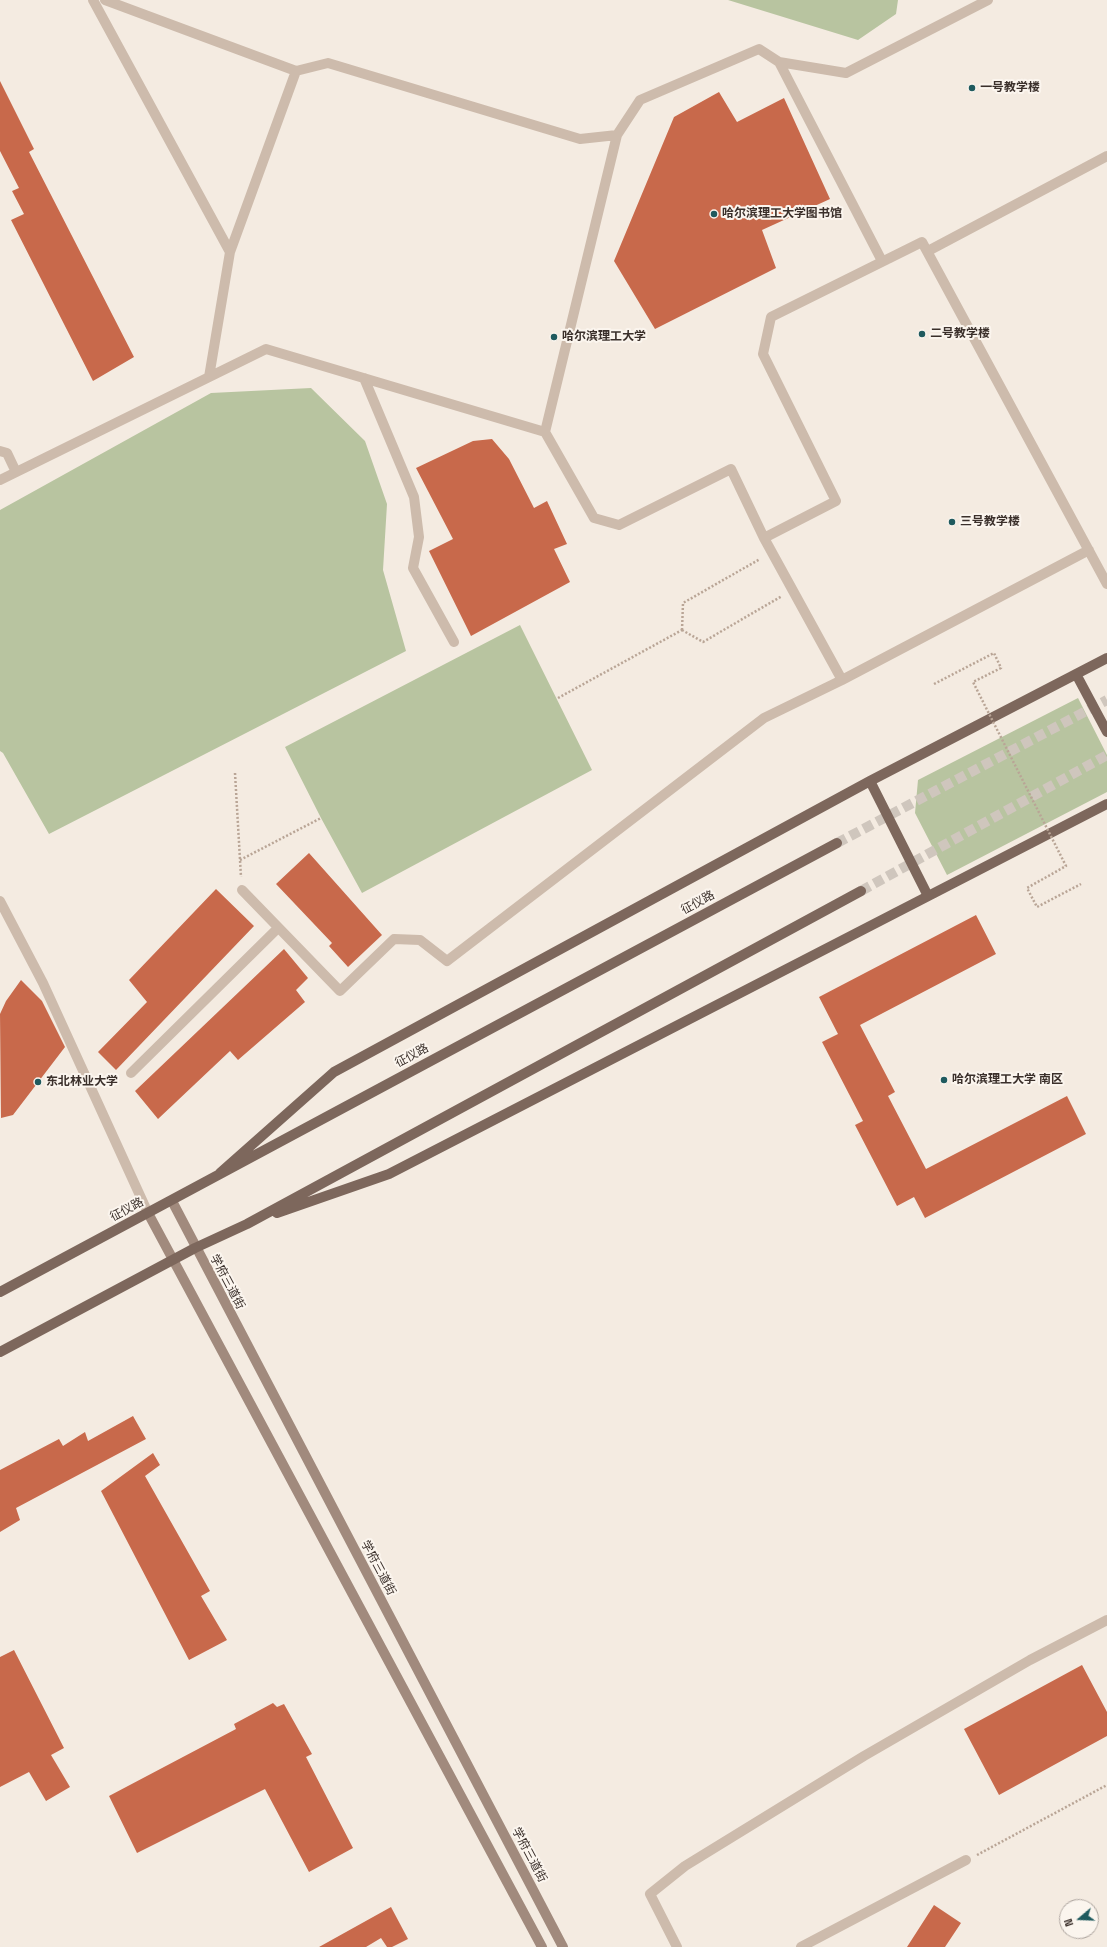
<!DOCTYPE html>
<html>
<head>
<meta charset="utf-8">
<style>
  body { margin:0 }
  #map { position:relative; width:1107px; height:1947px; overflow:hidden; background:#f4ebe1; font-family:"Space Grotesk",sans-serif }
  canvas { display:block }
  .north { position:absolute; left:1059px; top:1899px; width:40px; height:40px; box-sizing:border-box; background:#fbf5ee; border:1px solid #aea6a0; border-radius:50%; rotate:251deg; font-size:11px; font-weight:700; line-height:16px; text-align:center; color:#3b302b }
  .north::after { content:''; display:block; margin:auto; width:14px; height:18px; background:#1f5a5e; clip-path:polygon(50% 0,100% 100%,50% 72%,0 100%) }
</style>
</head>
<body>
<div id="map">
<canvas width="1107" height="1947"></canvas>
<div class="north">N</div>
</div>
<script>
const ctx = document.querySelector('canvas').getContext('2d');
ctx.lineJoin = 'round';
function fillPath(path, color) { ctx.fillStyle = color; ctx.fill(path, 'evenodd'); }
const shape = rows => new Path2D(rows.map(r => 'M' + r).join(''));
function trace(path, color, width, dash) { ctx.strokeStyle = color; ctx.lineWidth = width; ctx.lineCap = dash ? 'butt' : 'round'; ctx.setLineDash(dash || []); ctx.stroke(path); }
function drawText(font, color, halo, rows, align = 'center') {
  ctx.font = font + ' "Space Grotesk","Noto Sans SC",sans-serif'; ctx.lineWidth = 4; ctx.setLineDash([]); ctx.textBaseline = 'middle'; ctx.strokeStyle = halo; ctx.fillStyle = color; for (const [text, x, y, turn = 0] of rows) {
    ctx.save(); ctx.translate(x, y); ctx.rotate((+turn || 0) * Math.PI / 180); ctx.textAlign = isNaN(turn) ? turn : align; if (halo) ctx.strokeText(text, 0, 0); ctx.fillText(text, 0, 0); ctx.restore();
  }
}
fillPath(shape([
  [728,0,898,0,896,14,858,40],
  [311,388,365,441,387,504,383,570,406,651,49,834,3,753,0,751,0,510,211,393],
  [520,625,592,770,362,893,321,818,285,747],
  [1078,698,1107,755,1107,792,947,875,915,813,918,780]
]), '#b8c4a0');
fillPath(shape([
  [0,81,34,149,29,152,134,357,93,381,11,220,24,214,12,191,19,188,0,151],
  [719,92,737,122,784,98,830,199,762,230,776,268,655,329,614,261,674,117],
  [492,439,509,459,534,508,547,501,567,544,554,549,570,582,471,636,429,551,453,539,416,468,473,441],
  [309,853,382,935,348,967,329,946,332,943,276,884],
  [216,889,254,926,116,1070,98,1052,147,1002,129,980],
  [976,915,996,954,860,1025,895,1092,888,1096,926,1169,1067,1096,1086,1134,925,1218,914,1197,897,1206,855,1125,863,1121,822,1042,838,1034,819,997],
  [284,949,308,978,296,990,305,1002,238,1060,230,1051,158,1119,135,1091],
  [21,980,42,1001,65,1047,13,1115,1,1118,0,1014,6,1001],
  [133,1416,146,1439,16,1508,20,1520,0,1532,0,1470,59,1439,63,1446,85,1432,88,1441],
  [153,1453,160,1465,145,1476,210,1591,201,1596,227,1640,189,1660,101,1491],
  [14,1650,64,1748,51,1755,70,1787,46,1801,29,1772,0,1787,0,1657],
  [1082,1665,1107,1712,1107,1736,999,1795,964,1729],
  [273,1703,277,1707,284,1704,312,1754,306,1757,353,1848,309,1872,265,1789,137,1853,109,1796,236,1729,234,1724],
  [934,1905,961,1923,945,1947,907,1947],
  [391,1907,408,1939,392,1947,387,1947,381,1938,366,1947,319,1947]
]), '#c8694b');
trace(shape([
  [837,843,1107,700],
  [861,891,1107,755]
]), '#cfc6bd', 10, [10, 5]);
trace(shape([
  [682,630,683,603,760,559],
  [682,630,703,642,782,596],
  [558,698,682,630],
  [235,773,241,877],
  [240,860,321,818],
  [977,1855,1107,1785]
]), '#b9a596', 2.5, [2, 2]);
trace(shape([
  [93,0,230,252],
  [105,0,296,71,230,252,209,377],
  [779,62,882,261],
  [296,71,328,63,580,139,617,135],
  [928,251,1107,156],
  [364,378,414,497,419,537,413,568,454,642],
  [545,432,617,135,640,100,759,49,779,62,846,73,988,0],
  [0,451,7,453,16,472],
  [0,480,266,349,545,432,594,518,619,525,731,469,764,538,842,680,764,718,447,961,420,940,394,939,340,991,242,890],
  [764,538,836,501,763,354,771,317,922,242,1107,584],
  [842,680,1089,550],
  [0,901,43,983,148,1213],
  [131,1073,278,928],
  [677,1947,650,1894,685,1866,864,1756,1030,1660,1107,1620],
  [801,1947,966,1860]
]), '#cdbbac', 10);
trace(shape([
  [172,1201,563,1947],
  [148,1213,542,1947]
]), '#a18a7d', 10);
trace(shape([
  [1076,674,1107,732],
  [870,781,928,896],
  [220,1173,334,1072,870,781,1107,658],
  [277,1213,389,1174,1107,804],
  [0,1292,837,843],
  [0,1352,195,1248,247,1224,861,891]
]), '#7d675c', 10);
trace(shape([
  [934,684,994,653,1001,668,973,682,1066,866,1027,888,1037,907,1081,884]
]), '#b9a596', 2.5, [2, 2]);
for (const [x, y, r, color] of [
  [972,88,4,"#1f5a5e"],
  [714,214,4,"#1f5a5e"],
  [922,334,4,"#1f5a5e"],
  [554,337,4,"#1f5a5e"],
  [952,522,4,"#1f5a5e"],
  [944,1080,4,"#1f5a5e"],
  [38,1082,4,"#1f5a5e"]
]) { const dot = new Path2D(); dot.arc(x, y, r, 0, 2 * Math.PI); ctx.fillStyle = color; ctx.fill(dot); trace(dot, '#fbf5ee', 1.5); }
drawText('bold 12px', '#3b302b', '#fbf5ee', [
  ["一号教学楼",980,88],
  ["哈尔滨理工大学图书馆",722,214],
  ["二号教学楼",930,334],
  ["哈尔滨理工大学",562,337],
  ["三号教学楼",960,522],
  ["哈尔滨理工大学 南区",952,1080],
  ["东北林业大学",46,1082]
], 'left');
drawText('12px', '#3b302b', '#fbf5ee', [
  ["征仪路",698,903,-28],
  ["征仪路",412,1056,-28],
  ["征仪路",127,1210,-28],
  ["学府三道街",227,1282,62],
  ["学府三道街",378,1568,62],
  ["学府三道街",529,1855,62]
]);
</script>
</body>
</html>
